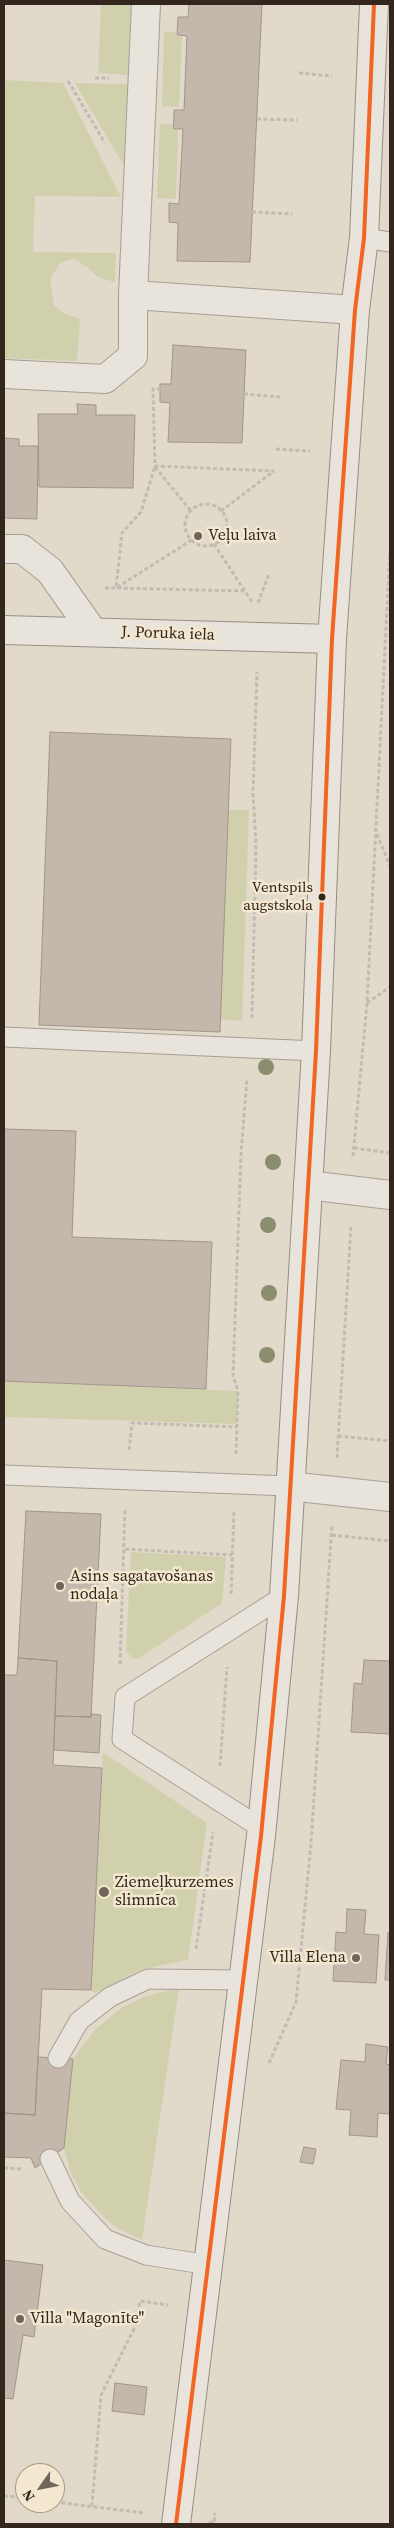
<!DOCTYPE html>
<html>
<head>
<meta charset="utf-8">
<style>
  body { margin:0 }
  #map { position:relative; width:394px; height:2528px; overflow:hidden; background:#e1d9ca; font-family:"Source Serif 4",serif }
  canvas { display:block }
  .frame { position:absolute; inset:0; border:5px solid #33271d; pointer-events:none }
  .north { position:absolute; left:15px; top:2463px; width:50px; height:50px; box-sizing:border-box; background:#f3e7cf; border:1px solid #a69a88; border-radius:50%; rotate:237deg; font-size:14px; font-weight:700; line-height:20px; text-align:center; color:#33271d }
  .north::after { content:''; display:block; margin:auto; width:18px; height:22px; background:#70655a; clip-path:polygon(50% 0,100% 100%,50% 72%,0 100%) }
</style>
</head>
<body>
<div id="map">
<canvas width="394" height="2528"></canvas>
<div class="frame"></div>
<div class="north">N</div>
</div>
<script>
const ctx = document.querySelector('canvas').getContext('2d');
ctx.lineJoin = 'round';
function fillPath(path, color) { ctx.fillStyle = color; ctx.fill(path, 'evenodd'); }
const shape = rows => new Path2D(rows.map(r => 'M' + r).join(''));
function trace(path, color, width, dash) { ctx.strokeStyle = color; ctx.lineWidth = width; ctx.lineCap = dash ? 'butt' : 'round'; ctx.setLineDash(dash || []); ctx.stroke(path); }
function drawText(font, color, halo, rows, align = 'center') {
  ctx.font = font + ' "Source Serif 4",serif'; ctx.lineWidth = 5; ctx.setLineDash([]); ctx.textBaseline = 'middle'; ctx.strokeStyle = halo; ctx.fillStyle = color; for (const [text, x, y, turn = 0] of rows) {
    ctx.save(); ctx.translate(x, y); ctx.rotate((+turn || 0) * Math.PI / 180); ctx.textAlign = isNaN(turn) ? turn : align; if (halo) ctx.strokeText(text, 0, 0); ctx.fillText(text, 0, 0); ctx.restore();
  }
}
fillPath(shape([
  [101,4,131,4,128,75,98,73],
  [164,32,175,32,176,36,182,37,179,107,162,106],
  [4,80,63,83,121,197,35,196,33,252,116,253,115,282,99,278,86,266,73,259,60,263,50,279,54,305,65,314,80,319,77,361,4,358],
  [75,83,128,84,124,166],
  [160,124,172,124,171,130,178,131,176,199,157,198],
  [228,810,249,810,242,1021,220,1019],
  [4,1381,238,1391,237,1424,4,1417],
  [131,1552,226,1557,222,1603,138,1659,132,1658,126,1651],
  [103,1752,207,1823,188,1960,142,1969,95,1993,91,1990],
  [179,1988,142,2240,116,2227,102,2215,82,2193,70,2171,64,2148,73,2059,95,2030,121,2008,146,1996]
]), '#d1d0ad');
const building = shape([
  [189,4,262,4,250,262,177,261,178,223,169,222,169,203,179,204,183,129,173,129,174,116,174,110,184,110,187,36,177,35,178,17,188,17,189,4],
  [173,345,246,350,242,443,168,442,170,403,160,402,160,384,171,384,173,345],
  [77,404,96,405,96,415,135,415,133,488,39,487,38,414,78,414,77,404],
  [4,438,19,439,19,446,38,446,37,519,4,518,4,438],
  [50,732,231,739,220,1032,39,1025,50,732],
  [4,1129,76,1131,72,1237,212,1242,206,1389,4,1381,4,1129],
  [26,1511,101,1514,91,1717,55,1716,57,1661,18,1658,26,1511],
  [18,1658,57,1661,53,1765,102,1768,91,1990,42,1989,35,2115,4,2113,4,1675,17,1675,18,1658],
  [364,1660,390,1661,390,1734,351,1732,354,1683,362,1684,364,1660],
  [91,1714,101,1715,99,1753,54,1750,55,1716,91,1717,91,1714],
  [347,1909,366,1910,364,1934,379,1935,376,1983,333,1981,336,1932,346,1933,347,1909],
  [388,1933,390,1933,390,1980,385,1980,388,1933],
  [366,2044,388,2047,386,2064,390,2065,390,2114,378,2113,377,2137,349,2135,351,2110,336,2109,341,2060,365,2062,366,2044],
  [38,2057,73,2059,64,2148,35,2168,31,2158,4,2157,4,2113,35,2115,38,2057],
  [304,2147,316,2149,313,2164,300,2162,304,2147],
  [4,2260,43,2265,34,2337,23,2335,13,2399,4,2398,4,2260],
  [115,2383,147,2387,144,2415,112,2411,115,2383]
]);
fillPath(building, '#c4b7ab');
trace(building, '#a0958a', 1);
const lane = shape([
  [364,238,390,242],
  [4,1037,316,1051],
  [4,1475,289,1486],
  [261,1828,122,1739,125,1697,284,1596],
  [58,2058,79,2021,110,1997,148,1979,243,1980],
  [50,2159,70,2201,105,2239,146,2255,209,2265]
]);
const street = shape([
  [133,295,146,4],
  [4,374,105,379,133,356,133,295,355,310],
  [4,549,22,549,50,571,93,632],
  [308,1185,390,1195],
  [289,1486,390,1497]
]);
const secondary = shape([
  [4,630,332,639],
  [176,2524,261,1836,284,1596,316,1051,332,639,355,310,364,238,374,4]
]);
trace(lane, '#a69e93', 21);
trace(street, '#a69e93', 30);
trace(secondary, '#958e83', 30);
trace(shape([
  [299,73,332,76],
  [95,78,109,78],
  [68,81,105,143],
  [257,119,297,120],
  [252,212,292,214],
  [161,389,153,389,155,466,274,471],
  [244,394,280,397],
  [276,449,310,451],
  [155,467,191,511],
  '185 525a21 21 0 1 1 42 0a21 21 0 1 1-42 0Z',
  [221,511,274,471],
  [192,540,116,588,244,591],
  [214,544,252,602],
  [105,588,116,588,122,533,141,512,155,466],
  [258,603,269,574],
  [377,834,390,866],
  [367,1003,390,987],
  [252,1018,256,843,253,794,257,672],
  [354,1148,390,1153],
  [353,1156,367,1003,390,550],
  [338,1436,390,1441],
  [129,1450,132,1423,237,1427],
  [236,1454,238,1391,233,1376,241,1154,247,1079],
  [337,1458,351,1225],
  [332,1535,390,1541],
  [125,1549,232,1555],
  [231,1594,234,1512],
  [120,1664,125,1508],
  [220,1766,227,1667],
  [196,1949,213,1832],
  [269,2063,296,2002,311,1843,332,1524],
  [4,2168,22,2169],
  [4,2496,25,2498],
  [55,2502,144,2513],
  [92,2506,101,2395,135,2327,140,2301,168,2305],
  [209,2522,214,2523,215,2513]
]), '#c2bbb2', 3, [4, 2.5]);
trace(lane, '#e9e4db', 19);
trace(street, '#e9e4db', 28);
trace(secondary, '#e9e4db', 28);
trace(shape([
  [176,2524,261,1836,284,1596,316,1051,332,639,355,310,364,238,374,4]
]), '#f26522', 4);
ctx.fillStyle = '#8b8d6f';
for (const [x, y] of [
  [266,1067],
  [273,1162],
  [268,1225],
  [269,1293],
  [267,1355]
]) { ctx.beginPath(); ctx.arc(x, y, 8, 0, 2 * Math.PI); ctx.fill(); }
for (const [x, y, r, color] of [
  [198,536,5,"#70655a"],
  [322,897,4.5,"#33271d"],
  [60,1586,5,"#70655a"],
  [104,1892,6,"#70655a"],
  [356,1958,5,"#70655a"],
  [20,2319,5,"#70655a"]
]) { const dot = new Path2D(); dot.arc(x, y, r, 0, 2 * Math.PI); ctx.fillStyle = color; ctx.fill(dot); trace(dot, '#f3e7cf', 2); }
drawText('15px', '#33271d', '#f3e7cf', [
  ["Ventspils",313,888],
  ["augstskola",313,906]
], 'right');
drawText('16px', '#33271d', '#f3e7cf', [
  ["Veļu laiva",208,536],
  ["Asins sagatavošanas",70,1577],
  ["nodaļa",70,1595],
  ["Ziemeļkurzemes",115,1883],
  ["slimnīca",115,1901],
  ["Villa Elena",346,1958,"right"],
  ["Villa \"Magonīte\"",30,2319]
], 'left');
drawText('16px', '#33271d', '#f3e7cf', [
  ["J. Poruka iela",168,634,2]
]);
</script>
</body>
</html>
